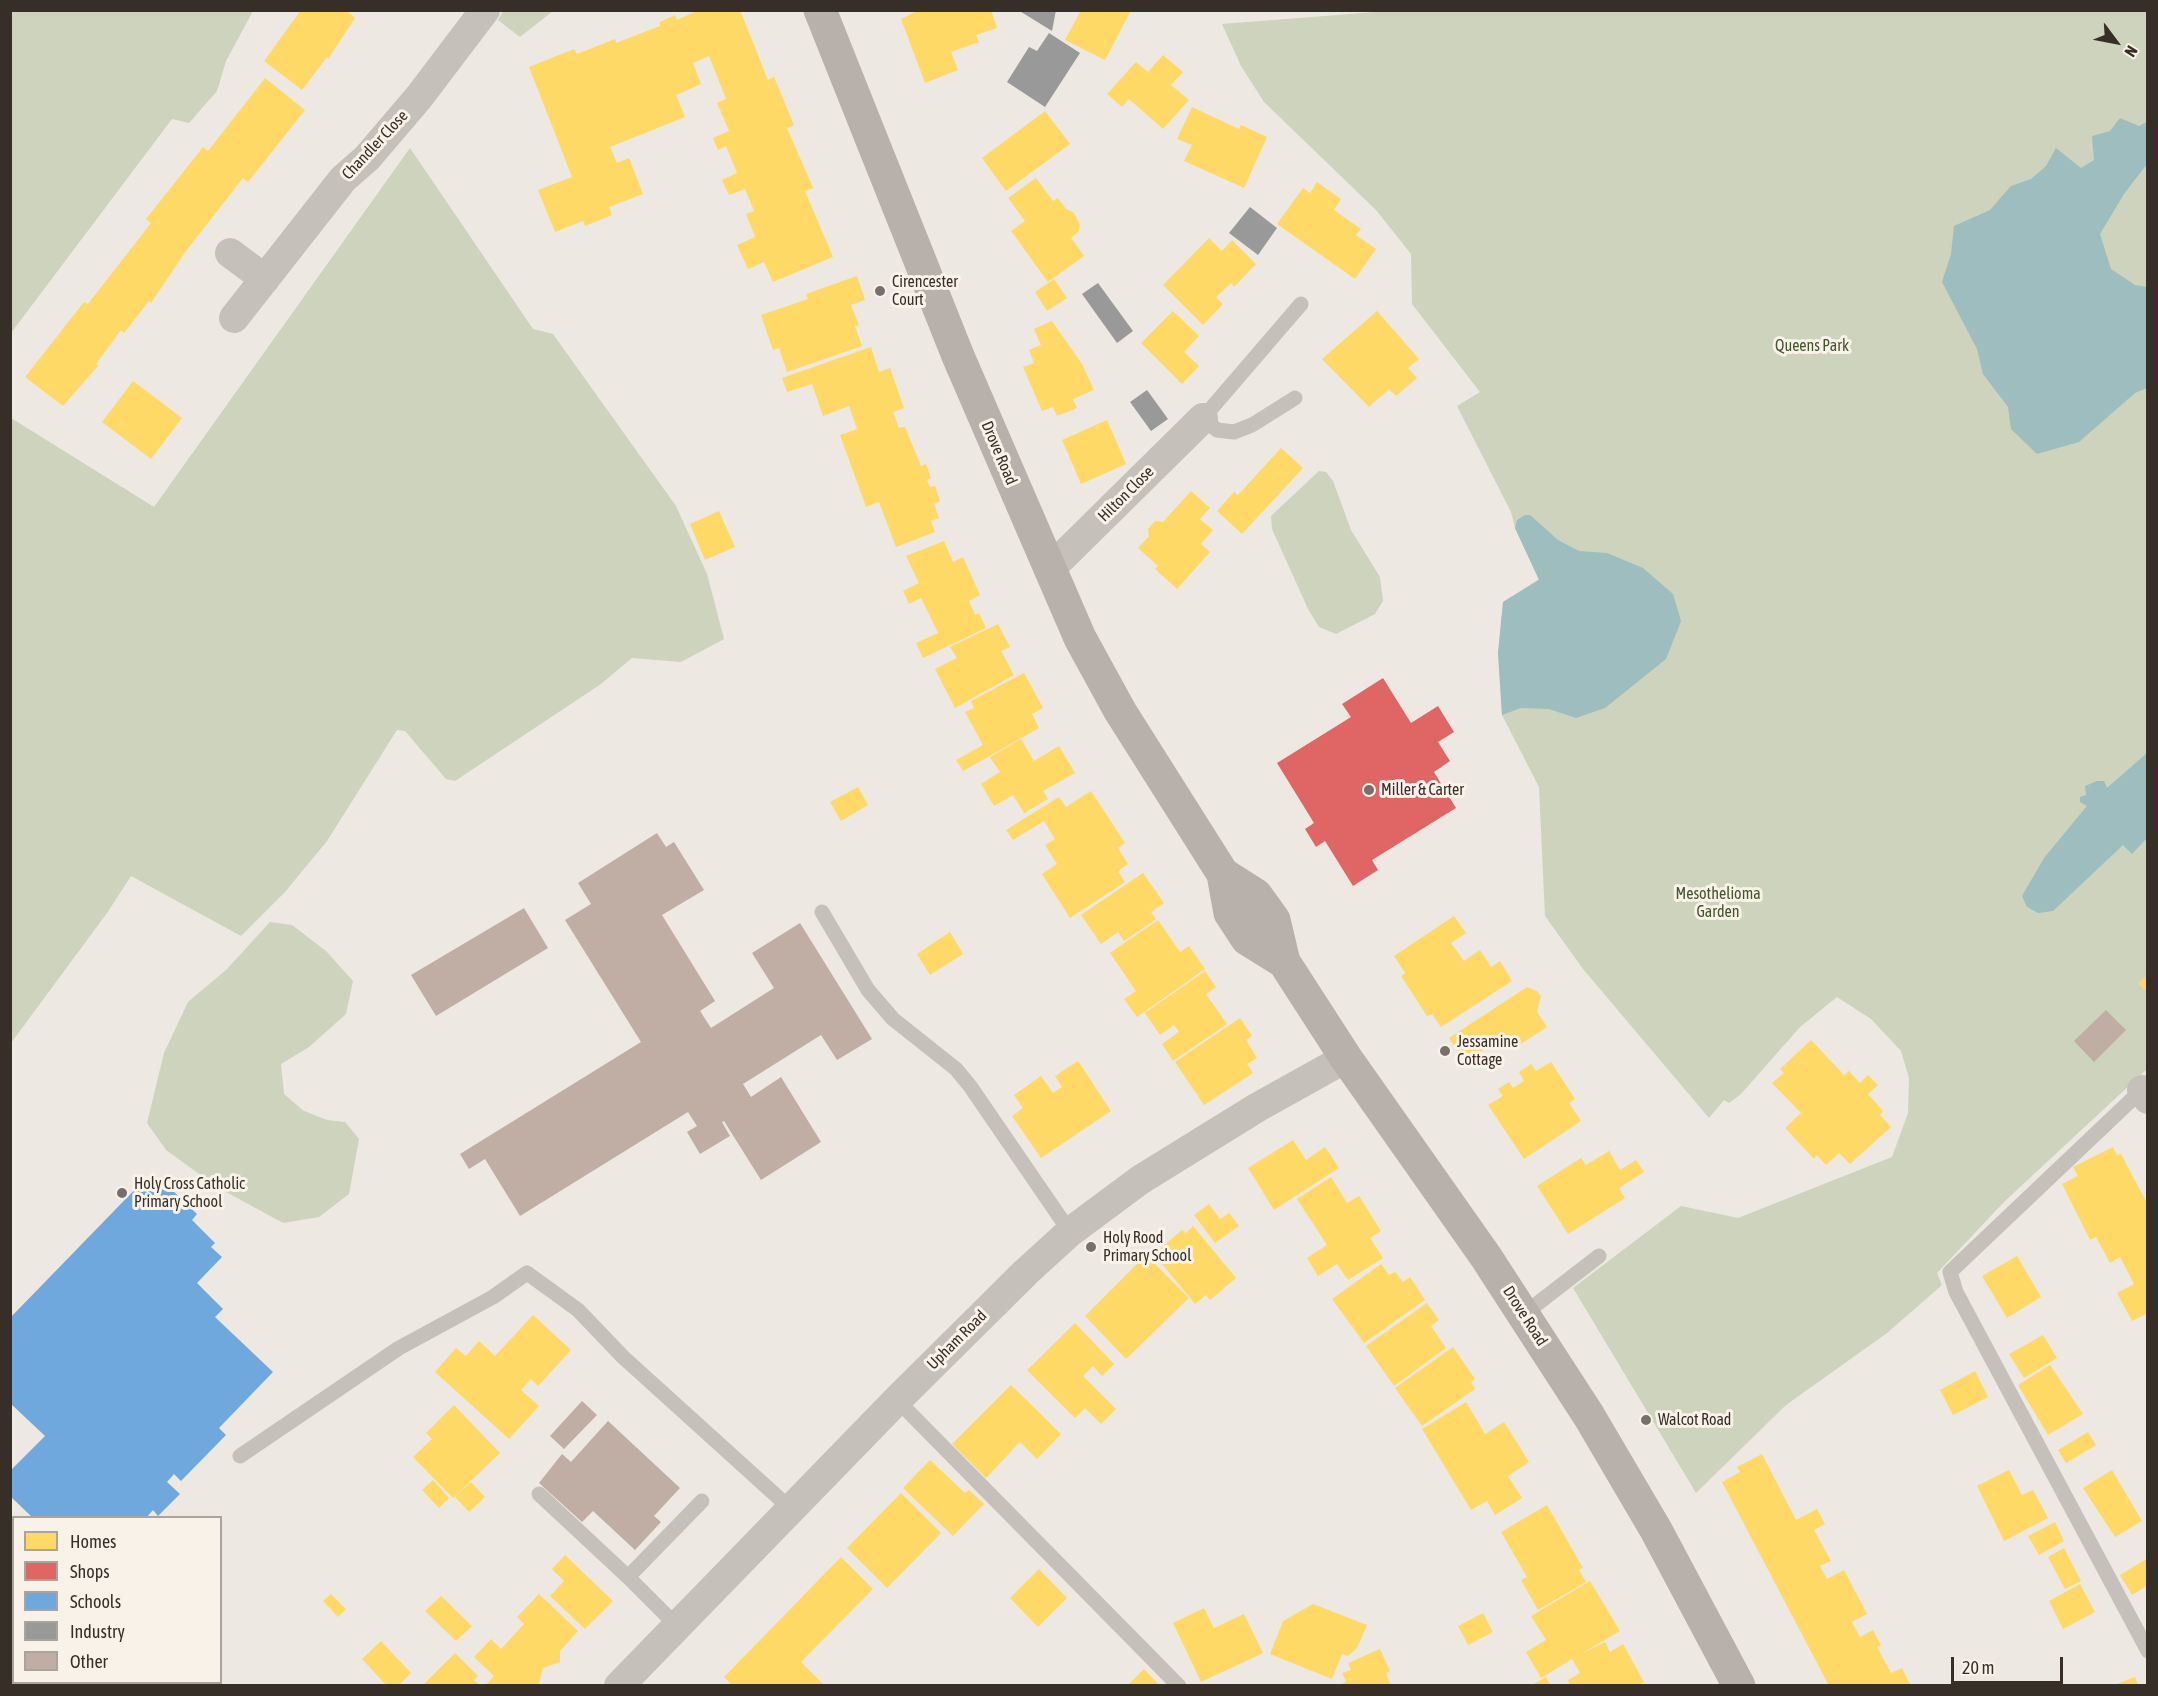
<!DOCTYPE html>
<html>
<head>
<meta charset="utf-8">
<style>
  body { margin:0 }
  #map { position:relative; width:2158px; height:1696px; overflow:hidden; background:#ede8e2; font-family:"Asap Condensed",sans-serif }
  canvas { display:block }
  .frame { position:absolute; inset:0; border:12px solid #372e28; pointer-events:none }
  .legend { position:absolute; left:12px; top:1516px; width:210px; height:168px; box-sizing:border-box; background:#f9f2e9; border:2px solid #aba49c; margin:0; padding:8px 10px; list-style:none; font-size:18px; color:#372e28 }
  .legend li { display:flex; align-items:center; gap:12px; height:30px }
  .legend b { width:30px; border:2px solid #aba49c }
  .north { position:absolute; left:2086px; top:12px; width:60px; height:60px; -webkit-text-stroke:4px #f9f2e9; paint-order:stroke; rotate:122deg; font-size:16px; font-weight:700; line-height:24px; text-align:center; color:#372e28 }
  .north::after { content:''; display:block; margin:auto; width:21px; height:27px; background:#372e28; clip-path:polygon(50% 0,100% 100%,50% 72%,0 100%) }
  .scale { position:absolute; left:1951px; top:1657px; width:112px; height:27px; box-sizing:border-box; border:3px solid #372e28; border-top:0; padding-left:8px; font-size:18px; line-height:21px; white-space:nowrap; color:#372e28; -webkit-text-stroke:4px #f9f2e9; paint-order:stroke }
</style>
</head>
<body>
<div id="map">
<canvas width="2158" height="1696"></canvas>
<div class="frame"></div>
<ul class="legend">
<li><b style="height:16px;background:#ffd966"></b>Homes</li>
<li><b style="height:16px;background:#e06666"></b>Shops</li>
<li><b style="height:16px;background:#6fa8dc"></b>Schools</li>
<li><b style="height:16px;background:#999"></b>Industry</li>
<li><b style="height:16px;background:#c0ada3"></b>Other</li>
</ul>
<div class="north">N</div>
<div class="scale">20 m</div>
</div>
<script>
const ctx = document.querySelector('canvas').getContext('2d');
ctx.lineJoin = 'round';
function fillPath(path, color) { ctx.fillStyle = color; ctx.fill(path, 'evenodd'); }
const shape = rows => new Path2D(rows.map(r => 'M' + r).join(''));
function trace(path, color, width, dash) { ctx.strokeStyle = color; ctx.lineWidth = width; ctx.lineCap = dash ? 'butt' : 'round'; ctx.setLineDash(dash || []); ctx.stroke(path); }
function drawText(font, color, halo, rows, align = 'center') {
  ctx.font = font + ' "Asap Condensed",sans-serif'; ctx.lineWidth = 6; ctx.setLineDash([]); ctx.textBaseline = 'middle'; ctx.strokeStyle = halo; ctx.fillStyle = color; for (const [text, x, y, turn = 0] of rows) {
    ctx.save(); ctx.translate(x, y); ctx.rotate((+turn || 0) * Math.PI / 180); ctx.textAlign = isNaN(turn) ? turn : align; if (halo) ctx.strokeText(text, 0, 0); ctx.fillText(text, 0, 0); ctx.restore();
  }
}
fillPath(shape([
  [11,10,253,11,226,61,217,91,189,123,172,119,11,333],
  [1401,10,2147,11,2147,1069,2005,1201,1937,1273,1942,1285,1887,1333,1786,1405,1696,1493,1573,1288,1681,1206,1738,1218,1892,1157,1908,1113,1909,1078,1901,1051,1871,1019,1837,997,1800,1027,1741,1094,1729,1103,1724,1100,1709,1118,1583,969,1545,916,1539,787,1502,715,1498,653,1503,602,1539,579,1515,528,1511,512,1457,406,1480,392,1412,304,1411,254,1376,210,1264,102,1241,66,1222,24],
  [503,11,503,10,553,11,520,37,498,20],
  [410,148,533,329,553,334,676,506,707,574,724,639,681,662,632,658,601,684,455,781,446,779,405,731,397,730,327,841,285,892,241,936,131,876,107,913,11,1043,11,418,154,507],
  [1319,471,1326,472,1333,481,1351,530,1380,577,1383,601,1375,614,1336,634,1319,627,1308,609,1272,529,1271,516],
  [270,922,292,925,326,951,353,981,346,1014,309,1047,281,1064,284,1094,304,1111,327,1120,345,1122,359,1139,349,1194,319,1217,283,1223,217,1187,166,1150,147,1123,164,1053,188,1002,227,969]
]), '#cdd3bc');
fillPath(shape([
  [2120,118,2139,126,2147,122,2147,164,2124,194,2100,234,2111,269,2135,285,2147,287,2147,388,2135,393,2079,442,2037,454,2011,429,2008,407,1983,374,1977,349,1942,282,1951,254,1954,226,1990,210,2011,186,2031,179,2046,166,2056,148,2081,168,2094,160,2092,136,2110,131],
  [1525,515,1530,515,1558,540,1579,551,1607,553,1643,568,1673,594,1681,621,1666,659,1605,708,1576,718,1549,709,1521,708,1502,715,1498,653,1503,602,1539,580,1515,528,1517,520],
  [2147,753,2147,838,2132,854,2123,845,2053,911,2038,913,2027,907,2022,896,2044,858,2087,806,2080,802,2080,797,2086,795,2085,786,2097,781,2104,781,2107,788]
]), '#9ebdbe');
fillPath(shape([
  [301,10,346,10,355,18,328,59,327,57,302,90,264,61],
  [699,10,740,10,768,80,774,77,794,125,787,128,813,188,805,191,833,257,773,282,764,262,748,269,737,245,755,237,746,214,754,211,745,189,729,195,722,180,737,173,726,146,718,150,713,138,729,131,717,103,726,99,709,56,693,63,701,84,676,95,685,117,610,147,617,163,629,158,643,194,609,207,612,215,585,226,583,221,555,232,538,190,572,177,529,67,574,49,577,54,615,39,616,43,660,26,660,22,675,15,677,20],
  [919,10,991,10,997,28,976,35,979,42,951,52,958,70,925,83,901,19],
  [1081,10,1131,10,1105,60,1065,40],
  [1163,55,1183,72,1171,85,1189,100,1163,129,1129,99,1122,107,1107,94,1136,62,1148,72],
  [265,78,305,110,248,182,243,178,186,251,151,303,149,301,124,333,121,330,96,364,98,366,63,406,25,377,84,302,88,304,151,223,146,219,203,147,208,151],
  [1192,107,1239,129,1241,125,1267,137,1244,188,1184,161,1192,145,1177,139],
  [1045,111,1070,144,1006,191,982,158],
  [1036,178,1053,201,1058,198,1066,209,1074,213,1080,225,1079,231,1071,238,1084,256,1048,282,1011,231,1025,221,1008,198],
  [1317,182,1341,199,1334,210,1361,229,1356,235,1376,249,1355,279,1277,224,1303,188,1310,193],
  [1209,238,1222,251,1232,240,1256,264,1234,287,1231,283,1216,297,1223,304,1203,325,1163,285],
  [857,276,865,300,851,305,859,325,855,326,862,346,787,372,779,348,773,350,761,315,808,299,806,294],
  [1054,279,1067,298,1047,311,1035,292],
  [1173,311,1199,336,1184,352,1199,366,1182,384,1141,343],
  [1377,311,1419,359,1408,368,1417,378,1396,396,1389,389,1369,407,1322,359],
  [1052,321,1082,364,1094,390,1073,399,1077,408,1057,416,1053,407,1042,411,1023,367,1034,363,1029,350,1041,345,1034,329],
  [871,347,879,372,890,368,904,408,893,412,899,428,905,427,921,466,926,464,931,478,927,480,930,487,935,486,940,501,934,504,939,518,931,521,935,532,896,547,879,502,866,507,840,435,857,429,849,406,823,416,812,384,787,392,782,378],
  [133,381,182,418,151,459,102,422],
  [1107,420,1126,464,1081,484,1062,440],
  [1281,448,1303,468,1242,534,1217,511,1234,492,1238,495],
  [1191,491,1210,508,1200,519,1213,530,1201,544,1210,552,1177,589,1155,569,1158,566,1138,548,1149,536,1148,529,1155,521,1163,522],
  [719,511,735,547,705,560,690,524],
  [944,541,953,562,963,557,980,595,969,601,975,615,979,613,986,628,923,658,916,643,938,633,921,598,909,604,903,591,919,583,906,556],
  [998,624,1010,647,1001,651,1014,675,955,708,935,669,957,658,950,647],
  [1024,673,1043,708,1032,714,1039,728,963,771,956,760,983,745,965,712,974,708,971,701],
  [1021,739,1034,761,1059,746,1075,773,1043,791,1048,799,1024,813,1013,795,994,806,981,784,1000,772,990,757],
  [858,787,868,805,841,821,830,802],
  [1091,791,1125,843,1118,848,1128,864,1118,871,1125,882,1070,918,1042,874,1057,864,1045,845,1055,839,1044,821,1013,840,1006,830,1059,797,1066,807],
  [1143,873,1164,903,1151,912,1156,919,1124,941,1118,932,1101,944,1081,915],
  [1454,916,1466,933,1451,943,1464,961,1480,950,1491,967,1500,961,1512,981,1441,1027,1432,1014,1427,1016,1401,976,1405,973,1394,956],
  [1158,920,1180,952,1189,946,1205,969,1137,1017,1124,999,1136,991,1110,953],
  [950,932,963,954,930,975,917,954],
  [1205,971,1216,987,1206,994,1227,1024,1173,1061,1162,1044,1179,1032,1174,1025,1160,1035,1145,1013],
  [2148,974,2148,993,2138,983],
  [1527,987,1537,991,1541,996,1537,1012,1547,1027,1513,1049,1505,1036,1465,1062,1449,1038],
  [1240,1018,1252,1036,1246,1040,1257,1058,1247,1064,1253,1073,1204,1105,1175,1062],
  [1811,1040,1844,1075,1849,1071,1860,1083,1868,1075,1878,1085,1868,1094,1883,1111,1880,1115,1891,1127,1850,1164,1839,1153,1826,1165,1817,1155,1814,1159,1785,1128,1801,1113,1772,1083,1784,1073,1780,1069],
  [1078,1061,1111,1111,1041,1158,1012,1116,1023,1108,1014,1095,1041,1076,1053,1093,1062,1087,1055,1076],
  [1551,1062,1575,1099,1569,1103,1581,1121,1524,1159,1488,1105,1503,1096,1498,1089,1509,1082,1513,1088,1524,1081,1519,1072,1531,1064,1536,1071],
  [1293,1140,1306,1160,1325,1147,1339,1168,1274,1210,1248,1168],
  [2113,1147,2117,1155,2121,1154,2148,1205,2148,1313,2132,1321,2117,1293,2134,1284,2120,1257,2110,1263,2096,1237,2090,1240,2062,1184,2078,1176,2073,1167],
  [1609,1151,1620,1170,1636,1160,1644,1172,1619,1188,1625,1198,1568,1234,1537,1186,1581,1158,1586,1165],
  [1331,1177,1347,1203,1359,1196,1381,1231,1370,1238,1383,1258,1348,1280,1337,1264,1318,1276,1307,1258,1327,1245,1297,1199],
  [1209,1204,1220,1219,1229,1213,1239,1226,1215,1243,1194,1215],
  [1193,1226,1236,1278,1210,1300,1206,1295,1195,1304,1154,1254,1182,1230,1186,1233],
  [1146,1255,1189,1298,1126,1359,1085,1316],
  [2017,1256,2041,1297,2007,1318,1982,1276],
  [1381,1264,1389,1275,1395,1272,1403,1282,1410,1277,1425,1300,1364,1343,1332,1299],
  [1427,1303,1439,1320,1431,1326,1446,1348,1394,1386,1366,1346],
  [533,1315,571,1350,538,1386,531,1379,521,1390,539,1406,509,1439,435,1372,456,1348,466,1356,479,1341,495,1356],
  [1075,1323,1114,1364,1102,1376,1093,1366,1083,1376,1116,1409,1101,1424,1085,1408,1075,1418,1027,1370],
  [2043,1335,2057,1358,2024,1378,2009,1354],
  [1453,1347,1475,1379,1471,1382,1475,1389,1422,1426,1395,1388],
  [2050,1365,2083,1414,2048,1435,2018,1385],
  [1975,1371,1988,1397,1953,1415,1940,1390],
  [1011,1385,1061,1434,1037,1459,1020,1442,986,1478,952,1444],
  [1466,1402,1485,1434,1504,1422,1529,1462,1508,1476,1522,1498,1495,1515,1487,1501,1471,1510,1422,1429],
  [454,1405,500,1453,453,1498,413,1457,432,1439,426,1433],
  [2088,1432,2096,1445,2066,1463,2058,1450],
  [1762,1454,1796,1520,1817,1509,1825,1524,1814,1530,1831,1561,1820,1566,1827,1579,1844,1570,1867,1614,1852,1622,1860,1637,1873,1630,1881,1645,1877,1647,1891,1673,1902,1668,1911,1686,1829,1686,1722,1482,1740,1472,1737,1467],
  [930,1460,965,1493,969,1490,984,1504,953,1536,903,1488],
  [2009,1470,2022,1495,2033,1490,2048,1518,2004,1541,1977,1486],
  [2112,1470,2142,1521,2115,1537,2083,1488],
  [433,1480,449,1498,439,1508,422,1490],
  [471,1482,485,1497,469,1512,455,1497],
  [901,1493,941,1533,887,1588,847,1548],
  [1547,1505,1583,1568,1579,1570,1586,1582,1538,1610,1521,1580,1527,1577,1501,1532],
  [10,1518,14,1521,14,1647,10,1644],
  [2055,1522,2064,1541,2039,1555,2028,1536],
  [2064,1548,2081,1581,2065,1589,2048,1557],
  [565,1555,613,1601,585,1629,550,1596,564,1581,552,1569],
  [841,1557,873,1589,801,1662,823,1684,733,1686,724,1677],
  [2148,1558,2148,1585,2132,1595,2120,1575],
  [1039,1569,1067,1598,1038,1627,1010,1598],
  [1590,1581,1620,1631,1581,1654,1605,1642,1610,1652,1623,1644,1644,1682,1637,1686,1570,1686,1568,1680,1580,1673,1572,1659,1541,1678,1526,1652,1546,1640,1531,1616],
  [2080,1584,2095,1612,2063,1629,2049,1601],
  [331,1594,346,1609,338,1617,323,1601],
  [539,1594,578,1631,560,1651,560,1662,543,1668,539,1683,534,1686,485,1686,494,1676,474,1657,491,1639,501,1649,524,1624,517,1617],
  [441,1596,472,1626,456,1641,425,1611],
  [1313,1604,1367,1625,1357,1648,1348,1656,1342,1654,1332,1679,1270,1654,1283,1621],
  [1204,1608,1214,1628,1244,1614,1263,1653,1201,1682,1173,1623],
  [1483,1613,1493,1632,1468,1645,1458,1626],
  [381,1641,411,1673,398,1686,387,1686,362,1659],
  [1380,1649,1390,1671,1386,1673,1391,1686,1337,1686,1346,1682,1342,1673,1351,1670,1348,1663],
  [455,1653,478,1676,474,1680,480,1686,422,1686],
  [1144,1669,1160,1686,1127,1686],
  [1546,1677,1551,1686,1530,1686],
  [2135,1677,2138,1686,2114,1686,2114,1685],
  [54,1683,100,1683,97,1686,57,1686],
  [123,1683,165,1683,163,1686,126,1686]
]), '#ffd966');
fillPath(shape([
  [1383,678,1411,723,1438,706,1454,732,1438,742,1450,761,1434,772,1456,808,1372,860,1378,870,1353,886,1325,841,1316,847,1305,829,1314,823,1277,763,1351,717,1342,704]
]), '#e06666');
fillPath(shape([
  [146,1178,160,1192,167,1185,197,1214,192,1220,215,1243,211,1247,222,1257,197,1283,223,1309,215,1317,273,1372,219,1428,226,1435,181,1481,174,1474,167,1482,180,1494,158,1516,153,1510,146,1518,33,1518,10,1496,10,1471,45,1436,10,1403,10,1318]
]), '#6fa8dc');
fillPath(shape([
  [1018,10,1056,10,1052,31],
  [1049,33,1080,53,1045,107,1007,82,1029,47,1037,51],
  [1250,207,1277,228,1258,255,1229,233],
  [1098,283,1133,331,1117,343,1082,294],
  [1147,390,1168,419,1151,431,1130,402]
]), '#999');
fillPath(shape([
  [657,833,666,847,674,842,704,890,662,915,715,1001,700,1011,711,1028,774,988,752,953,800,923,872,1039,837,1060,821,1035,743,1084,751,1097,781,1077,821,1142,761,1180,724,1121,722,1122,730,1136,700,1154,687,1132,697,1126,688,1112,520,1216,485,1159,469,1169,460,1154,641,1042,565,920,591,904,578,883],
  [524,908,548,948,436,1016,411,975],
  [2106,1010,2126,1030,2094,1062,2074,1041],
  [582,1401,597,1415,564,1449,550,1436],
  [608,1421,680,1488,654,1516,661,1522,635,1550,593,1511,582,1522,539,1483,562,1454,571,1462]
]), '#c0ada3');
trace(shape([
  [1295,398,1252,425,1234,432,1217,430,1203,418,1301,304],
  [822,912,868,990,893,1019,956,1069,970,1086,1070,1232],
  [2145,1087,1950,1272,1956,1292,2148,1651],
  [1524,1314,1599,1256],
  [897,1400,1179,1686],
  [240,1456,399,1348,493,1297,527,1273,578,1310,623,1357,791,1509],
  [539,1494,628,1577],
  [677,1626,628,1577,702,1501]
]), '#c6c0bb', 15);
trace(shape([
  [230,253,265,279],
  [234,318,343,179,367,158,419,97,485,10],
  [1049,570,1203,418],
  [2142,1090,2148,1099],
  [619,1686,897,1400,1026,1272,1070,1232,1140,1180,1258,1107,1346,1058]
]), '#c6c0bb', 30);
trace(shape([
  [820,10,958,356,1080,638,1120,711,1223,874,1230,913,1247,939,1284,962],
  [1223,874,1256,895,1274,920,1284,962,1346,1058,1486,1257,1589,1416,1656,1530,1739,1686]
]), '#b7b0ab', 33);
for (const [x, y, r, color] of [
  [880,291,6,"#776f69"],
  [1369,790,6,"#776f69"],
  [1445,1051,6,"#776f69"],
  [122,1193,6,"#776f69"],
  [1091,1247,6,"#776f69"],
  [1646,1420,6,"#776f69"]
]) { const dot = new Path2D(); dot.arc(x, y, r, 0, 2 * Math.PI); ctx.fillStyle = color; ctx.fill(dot); trace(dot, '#f9f2e9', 2); }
drawText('16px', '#372e28', '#f9f2e9', [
  ["Chandler Close",375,145,-47],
  ["Drove Road",999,453,67],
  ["Hilton Close",1126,494,-45],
  ["Drove Road",1525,1316,57],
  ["Upham Road",957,1340,-45]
]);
drawText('16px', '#372e28', '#f9f2e9', [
  ["Cirencester",892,282],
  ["Court",892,300],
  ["Miller & Carter",1381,790],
  ["Jessamine",1457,1042],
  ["Cottage",1457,1060],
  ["Holy Cross Catholic",134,1184],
  ["Primary School",134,1202],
  ["Holy Rood",1103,1238],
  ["Primary School",1103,1256],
  ["Walcot Road",1658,1420]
], 'left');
drawText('16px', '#45552d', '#f9f2e9', [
  ["Queens Park",1812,346],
  ["Mesothelioma",1718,894],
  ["Garden",1718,912]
]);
</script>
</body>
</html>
